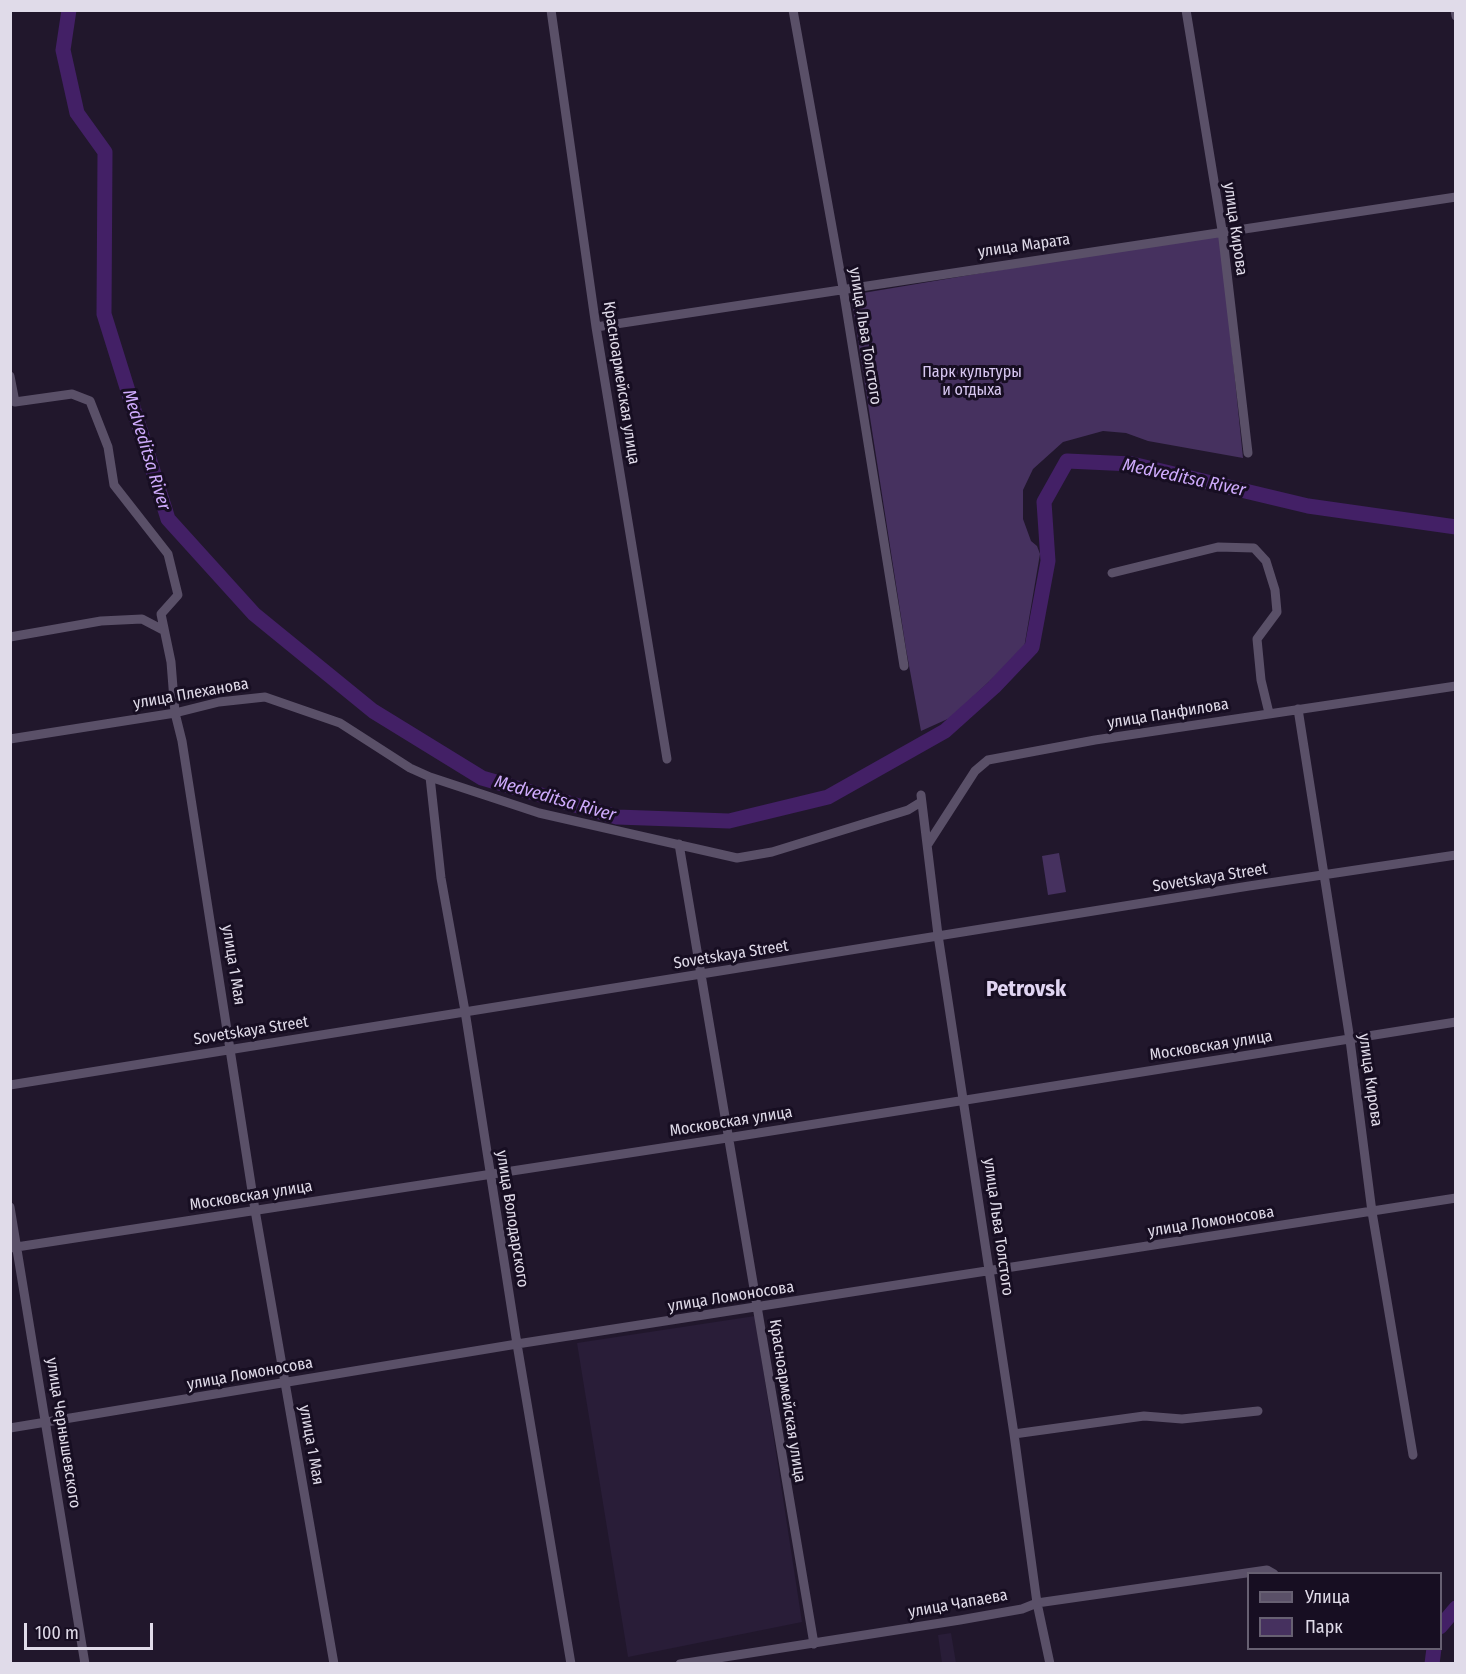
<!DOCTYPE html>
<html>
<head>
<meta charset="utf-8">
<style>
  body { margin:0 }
  #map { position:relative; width:1466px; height:1674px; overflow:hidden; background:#21172c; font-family:"Fira Sans Condensed",sans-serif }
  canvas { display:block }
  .frame { position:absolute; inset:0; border:12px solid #e0dbe9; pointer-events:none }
  .legend { position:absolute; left:1247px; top:1572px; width:195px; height:78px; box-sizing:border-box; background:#170e22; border:2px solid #676072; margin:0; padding:8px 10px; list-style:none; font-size:18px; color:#e0dbe9 }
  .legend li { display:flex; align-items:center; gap:12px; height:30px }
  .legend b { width:30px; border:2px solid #676072 }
  .scale { position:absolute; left:24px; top:1623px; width:129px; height:27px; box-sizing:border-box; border:3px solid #e0dbe9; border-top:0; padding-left:8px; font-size:18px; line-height:21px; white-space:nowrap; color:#e0dbe9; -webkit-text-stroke:4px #170e22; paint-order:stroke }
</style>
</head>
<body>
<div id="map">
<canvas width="1466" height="1674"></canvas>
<div class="frame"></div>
<ul class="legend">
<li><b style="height:8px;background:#5a5068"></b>Улица</li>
<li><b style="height:16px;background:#46315f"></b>Парк</li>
</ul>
<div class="scale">100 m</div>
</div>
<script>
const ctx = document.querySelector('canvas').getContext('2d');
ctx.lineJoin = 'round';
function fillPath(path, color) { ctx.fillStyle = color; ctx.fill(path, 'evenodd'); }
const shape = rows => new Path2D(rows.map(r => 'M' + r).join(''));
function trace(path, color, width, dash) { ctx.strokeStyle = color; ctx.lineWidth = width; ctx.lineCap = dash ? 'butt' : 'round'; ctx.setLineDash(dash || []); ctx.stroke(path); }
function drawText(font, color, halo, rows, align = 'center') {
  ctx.font = font + ' "Fira Sans Condensed",sans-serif'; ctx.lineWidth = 6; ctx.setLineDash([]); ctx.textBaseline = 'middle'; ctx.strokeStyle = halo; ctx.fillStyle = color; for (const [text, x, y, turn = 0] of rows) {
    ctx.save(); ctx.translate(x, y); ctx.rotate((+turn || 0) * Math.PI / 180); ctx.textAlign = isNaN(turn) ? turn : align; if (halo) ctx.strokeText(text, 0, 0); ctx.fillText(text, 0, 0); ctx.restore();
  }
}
fillPath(shape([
  [755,1316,802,1622,628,1657,577,1343],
  [951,1633,956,1663,942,1663,938,1635]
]), '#291d38');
fillPath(shape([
  [1220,233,1243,458,1148,441,1126,433,1103,431,1063,442,1033,469,1023,490,1023,519,1031,541,1037,546,1040,554,1024,648,952,717,921,731,906,649,851,295],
  [1059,853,1066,892,1048,895,1042,856]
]), '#46315f');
trace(shape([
  [69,10,63,50,77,113,105,152,104,314,168,519,254,614,373,711,482,778,617,817,729,821,828,797,945,731,994,687,1032,647,1048,561,1044,502,1067,461,1132,464,1308,506,1456,527],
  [1440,1627,1456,1608],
  [1432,1664,1434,1648]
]), '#432066', 15);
trace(shape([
  [551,10,596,327,667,759],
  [793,10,843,288,904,666],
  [1186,10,1222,230,1248,453],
  [1455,10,1456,16],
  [596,327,1456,197],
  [10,376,15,402,72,394,90,401,108,447,114,485,168,554,178,595,161,614,171,662,175,713,182,741,255,1210,334,1664],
  [1112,573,1218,547,1254,548,1266,561,1275,590,1277,612,1257,639,1261,680,1269,713],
  [10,637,101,621,142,619,163,630],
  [1298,709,1350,1040,1372,1212,1413,1455],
  [10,739,175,713,219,702,265,697,340,723,410,768,430,777,539,813,737,858,772,852,908,810,921,802],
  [430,777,441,878,465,1011,517,1344,571,1664],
  [921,795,938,935,1014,1434,1037,1603,1050,1664],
  [679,844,814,1644],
  [928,844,975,771,988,760,1095,740,1456,686],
  [10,1085,1249,886,1456,855],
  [10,1207,85,1664],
  [10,1248,727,1138,1456,1022],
  [10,1428,517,1344,1456,1198],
  [1014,1434,1144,1416,1182,1419,1258,1411],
  [680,1664,960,1620,1022,1609,1037,1603,1267,1570,1274,1574]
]), '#5a5068', 9);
drawText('16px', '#e0dbe9', '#170e22', [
  ["улица Кирова",1235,229,82],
  ["улица Марата",1024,246,-8],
  ["улица Льва Толстого",865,336,81],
  ["Красноармейская улица",621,383,81],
  ["улица Плеханова",191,694,-10],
  ["улица Панфилова",1168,714,-9],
  ["Sovetskaya Street",1210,878,-9],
  ["Sovetskaya Street",731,955,-9],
  ["улица 1 Мая",233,965,81],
  ["Sovetskaya Street",251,1031,-9],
  ["Московская улица",1211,1046,-9],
  ["улица Кирова",1370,1080,82],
  ["Московская улица",731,1122,-9],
  ["Московская улица",251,1196,-9],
  ["улица Володарского",512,1219,81],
  ["улица Ломоносова",1211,1222,-9],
  ["улица Льва Толстого",998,1227,82],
  ["улица Ломоносова",731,1297,-9],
  ["улица Ломоносова",250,1374,-10],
  ["Красноармейская улица",787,1401,81],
  ["улица Чернышевского",63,1433,81],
  ["улица 1 Мая",311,1445,80],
  ["улица Чапаева",958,1604,-10]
]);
drawText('16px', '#d8c7f1', '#170e22', [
  ["Парк культуры",972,373],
  ["и отдыха",972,391]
]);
drawText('italic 18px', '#cfabfd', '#170e22', [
  ["Medveditsa River",146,450,73],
  ["Medveditsa River",1184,478,12],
  ["Medveditsa River",555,799,16]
]);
drawText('bold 22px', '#e1d5f2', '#170e22', [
  ["Petrovsk",1026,990]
]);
</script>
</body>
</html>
